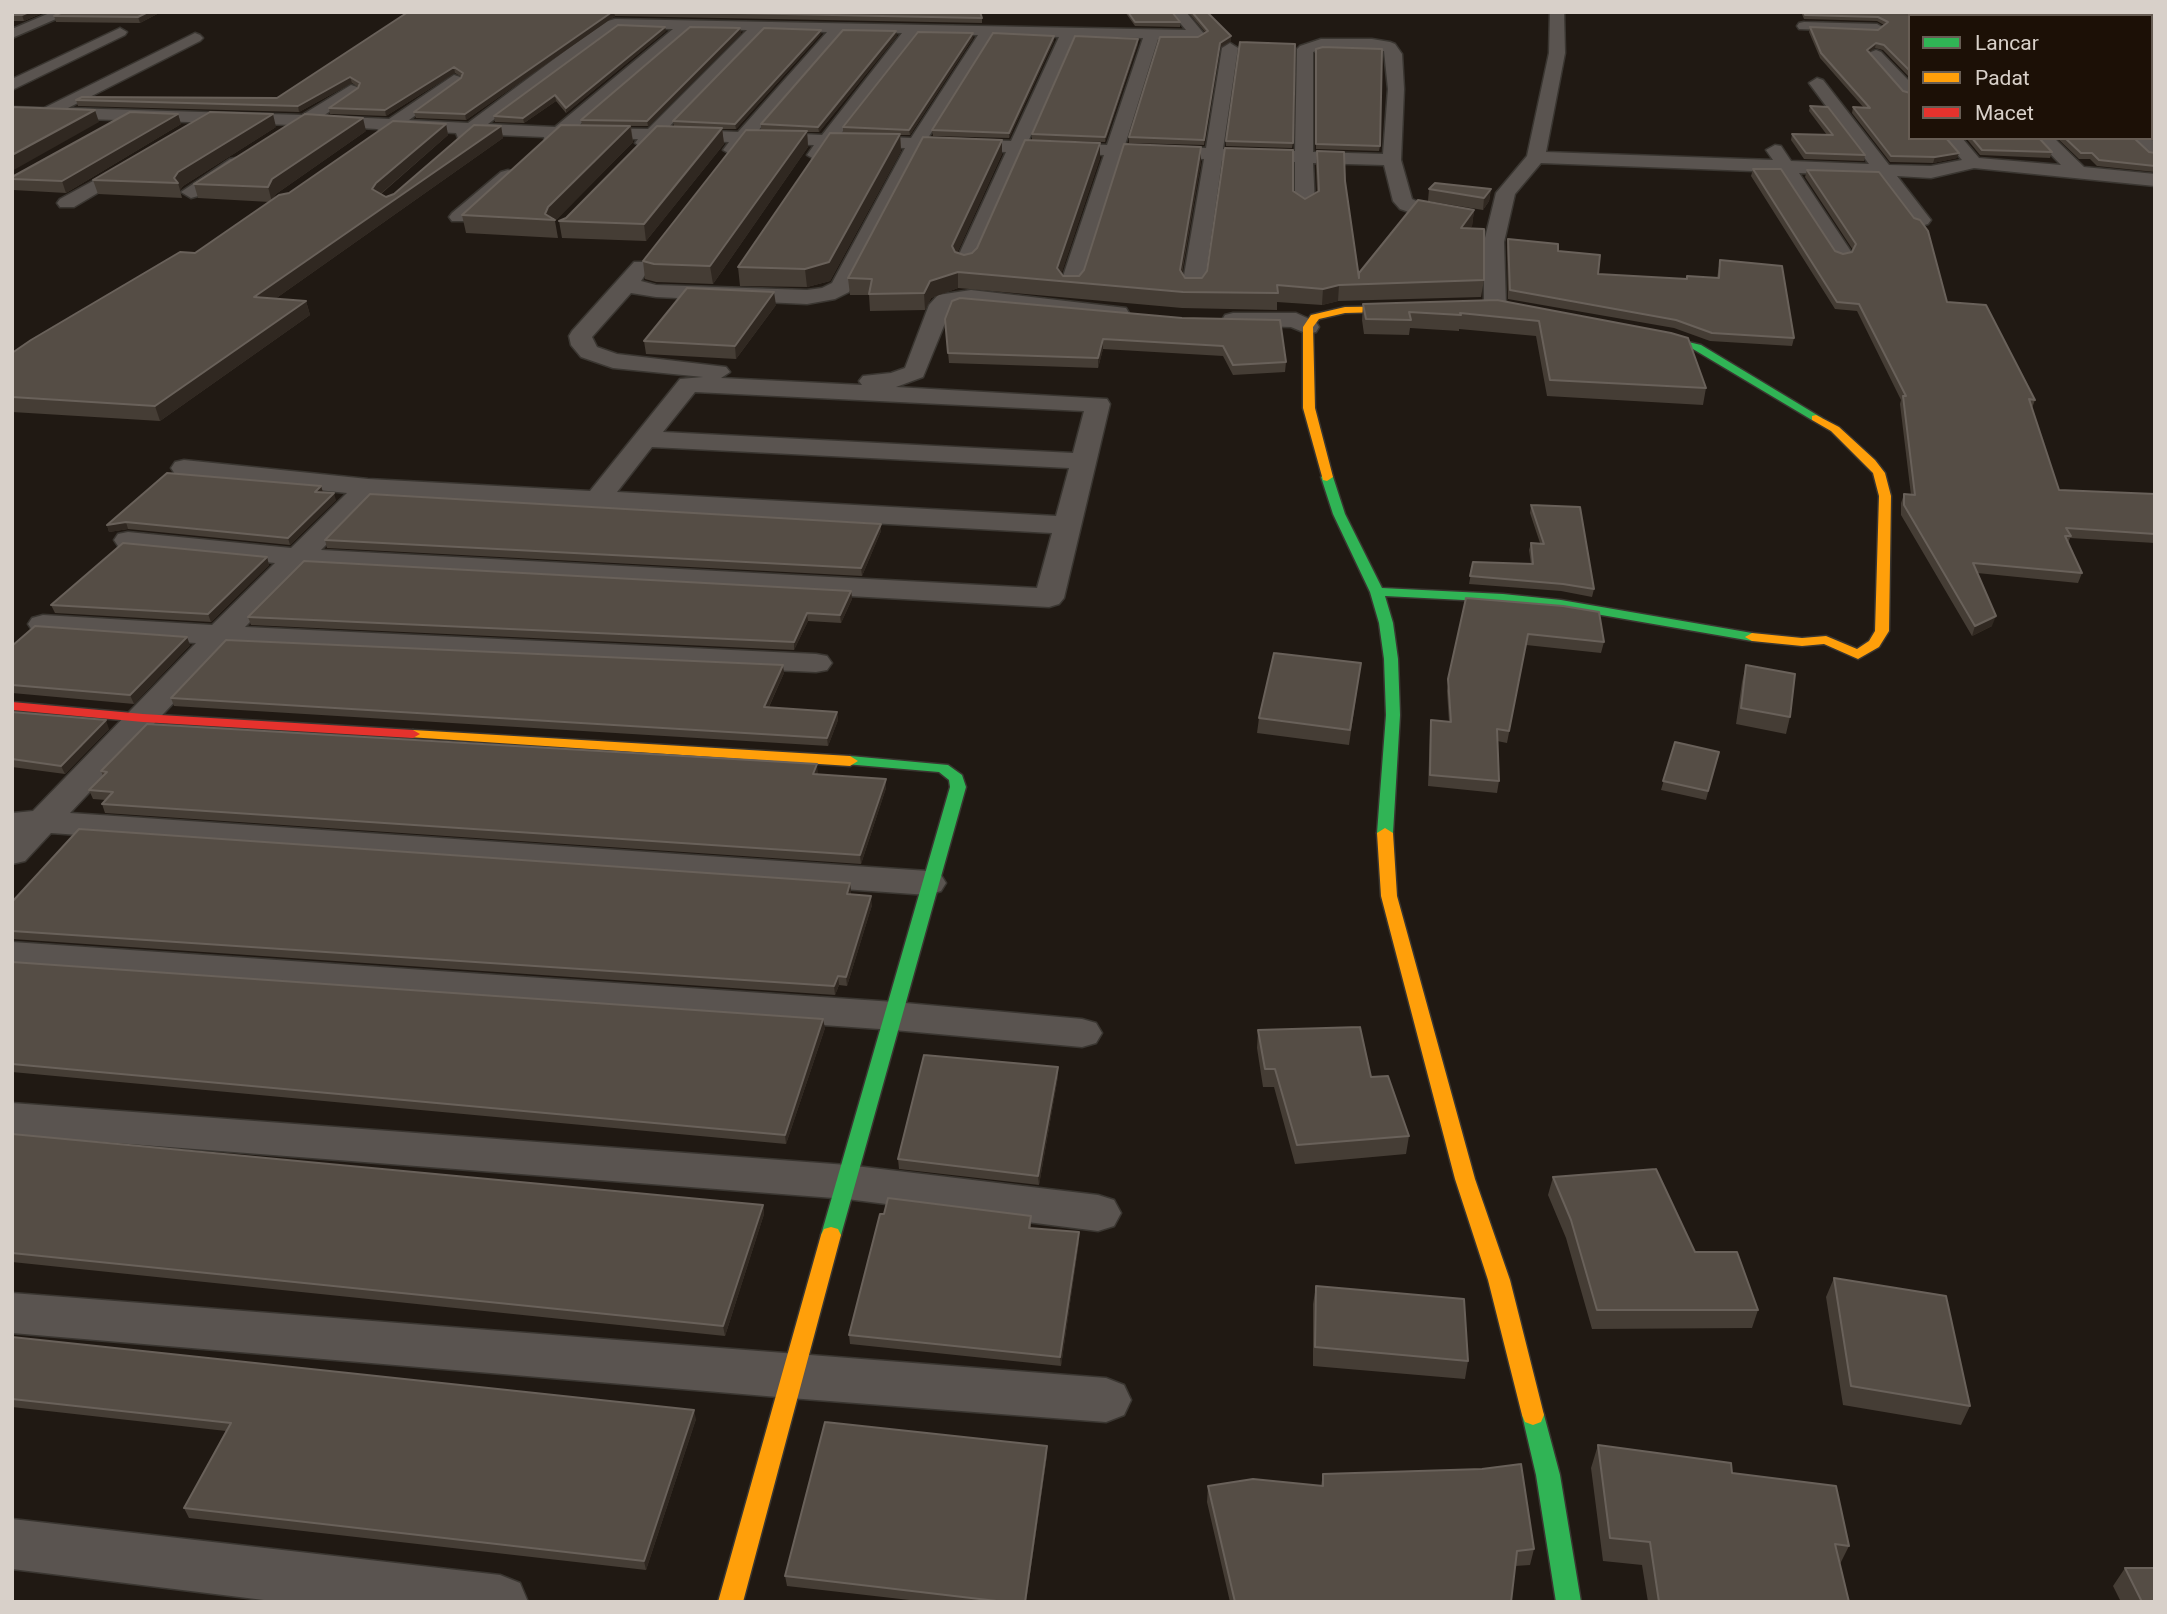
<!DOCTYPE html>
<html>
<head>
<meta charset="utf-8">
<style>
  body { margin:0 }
  #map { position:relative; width:2167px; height:1614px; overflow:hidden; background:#201913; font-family:Roboto,sans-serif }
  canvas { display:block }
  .frame { position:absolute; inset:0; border:14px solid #d8d0c9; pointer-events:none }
  .legend { position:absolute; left:1908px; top:14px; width:245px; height:126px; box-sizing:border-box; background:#1c1006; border:2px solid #675d54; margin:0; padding:9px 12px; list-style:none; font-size:21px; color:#d8d0c9 }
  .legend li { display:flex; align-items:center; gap:14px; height:35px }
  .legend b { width:35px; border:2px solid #675d54 }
</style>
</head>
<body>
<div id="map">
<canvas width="2167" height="1614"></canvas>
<div class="frame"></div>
<ul class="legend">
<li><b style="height:9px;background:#30b455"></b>Lancar</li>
<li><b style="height:9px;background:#ff9f0a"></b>Padat</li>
<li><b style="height:9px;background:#e5322d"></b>Macet</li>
</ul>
</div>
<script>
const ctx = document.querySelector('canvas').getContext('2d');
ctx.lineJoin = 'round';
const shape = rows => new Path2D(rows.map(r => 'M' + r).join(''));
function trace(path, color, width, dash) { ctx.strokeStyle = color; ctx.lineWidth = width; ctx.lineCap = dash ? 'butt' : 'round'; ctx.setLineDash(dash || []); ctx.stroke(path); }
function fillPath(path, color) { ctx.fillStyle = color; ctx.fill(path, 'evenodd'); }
const street = shape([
  [52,12,72,12,12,38,12,29,52,12],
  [1171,12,1186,12,1205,35,1198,39,1158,39,1125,145,1206,148,1222,48,1230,43,1238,48,1223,149,1295,151,1297,49,1300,46,1321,39,1372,39,1390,42,1395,44,1402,54,1404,89,1401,160,1412,199,1427,206,1465,212,1468,216,1465,220,1458,222,1424,217,1400,209,1393,201,1384,165,1313,163,1315,206,1305,212,1295,206,1295,162,1222,160,1204,287,1201,292,1193,293,1185,292,1182,287,1204,159,1122,156,1082,285,1079,290,1071,291,1063,290,1060,285,1104,155,1024,152,975,263,972,267,965,269,958,267,955,263,1006,152,922,149,849,292,835,299,807,304,656,297,631,293,592,337,597,347,617,354,726,367,730,372,721,378,862,385,859,381,863,376,891,373,905,368,929,305,938,295,971,290,1126,308,1129,313,1126,318,1118,320,971,304,952,306,923,377,896,387,1107,399,1110,404,1064,598,1059,604,1049,607,305,566,245,627,816,654,827,656,832,663,827,670,816,672,228,645,70,813,928,871,941,875,946,883,941,891,928,895,51,833,25,861,12,864,13,813,33,811,196,643,43,633,32,630,28,624,32,618,43,615,212,625,275,563,128,548,118,546,114,540,118,534,128,532,291,548,347,493,184,476,175,474,171,468,175,462,184,460,368,479,590,491,680,379,703,377,613,368,581,357,571,345,569,336,572,331,634,262,648,262,651,266,641,281,656,285,807,290,822,288,832,283,905,148,832,146,822,159,816,160,807,155,814,145,748,143,738,154,732,155,723,150,729,142,657,139,650,147,644,148,635,143,638,139,564,138,551,145,545,144,544,137,475,134,464,139,458,138,456,133,396,130,386,134,377,129,309,125,301,128,294,125,12,117,12,107,44,108,195,33,200,35,203,38,200,41,68,108,302,115,351,85,357,87,359,90,357,93,323,116,389,119,454,75,460,77,462,80,460,83,409,120,468,123,604,22,615,19,1186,30,1171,12],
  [614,28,673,29,555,127,488,124,614,28],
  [690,29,747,30,648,129,576,128,690,29],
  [763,30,827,32,738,132,667,129,763,30],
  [842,32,902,33,822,135,757,132,842,32],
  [917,34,978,35,911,138,840,135,917,34],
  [992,35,1059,37,1011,141,928,138,992,35],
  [1074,37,1143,38,1107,145,1028,142,1074,37],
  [1322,49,1384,51,1388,89,1383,154,1313,152,1313,52,1322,49],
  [695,392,1084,411,1073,453,663,432,695,392],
  [652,447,1069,468,1056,516,617,492,652,447],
  [375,495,597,508,1052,533,1037,588,321,550,375,495],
  [1550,12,1564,12,1565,53,1546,152,1773,160,1766,150,1775,145,1781,146,1791,161,1869,164,1809,83,1817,78,1823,80,1889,165,1931,166,1962,160,1943,138,1962,138,1979,158,2061,165,2035,138,2054,138,2084,167,2155,174,2155,186,1974,168,1931,178,1897,176,1931,220,1928,224,1921,226,1914,224,1878,176,1799,173,1852,253,1849,257,1842,259,1835,257,1780,172,1541,163,1515,194,1504,242,1506,306,1503,311,1487,311,1484,306,1484,242,1496,193,1527,156,1549,53,1550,12],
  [1931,12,1946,12,1948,16,1933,16,1931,12],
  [2001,12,2016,12,2018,16,2003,16,2001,12],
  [1804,22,1877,24,1884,28,1877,32,1799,29,1797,26,1799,23,1804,22],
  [120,28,127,32,125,35,12,90,12,79,120,28],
  [1876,50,1881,52,1910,82,1910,97,1904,95,1871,58,1868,55,1871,52,1876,50],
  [2151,66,2155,67,2155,80,2151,81,2151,66],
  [2130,138,2150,138,2155,142,2155,157,2149,156,2130,138],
  [137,157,143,158,146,162,143,166,74,207,60,207,57,203,60,199,137,157],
  [236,158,245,163,242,167,198,196,191,198,181,192,230,159,236,158],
  [508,170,515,172,517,176,515,180,466,221,452,221,449,217,452,213,501,172,508,170],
  [1233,313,1296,313,1316,322,1319,327,1316,332,1308,334,1291,327,1225,325,1222,320,1225,315,1233,313],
  [12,942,894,1002,1082,1019,1096,1023,1102,1033,1096,1043,1082,1047,894,1030,12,968,12,942],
  [12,1103,847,1165,1098,1195,1114,1200,1121,1213,1114,1226,1098,1231,847,1199,12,1135,12,1103],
  [12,1293,1106,1378,1124,1385,1131,1400,1124,1415,1106,1422,790,1398,12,1333,12,1293],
  [12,1519,500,1575,520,1583,528,1602,280,1602,12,1569,12,1519]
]);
const fast = shape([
  [1638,330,1701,345,1822,418,1812,420,1693,349,1634,335,1634,331,1638,330],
  [1327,473,1333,477,1345,514,1382,588,1503,594,1561,600,1752,633,1759,637,1752,641,1561,608,1503,602,1385,596,1393,623,1398,659,1400,715,1393,833,1385,838,1379,836,1377,833,1386,715,1384,659,1379,623,1370,592,1333,514,1321,477,1327,473],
  [850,756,948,765,962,775,966,787,841,1235,838,1241,831,1243,824,1241,821,1235,950,787,949,780,939,772,845,764,842,761,850,756],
  [1533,1405,1541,1408,1544,1415,1560,1475,1581,1602,1556,1602,1536,1475,1522,1415,1525,1408,1533,1405]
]);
const slow = shape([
  [1416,306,1421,309,1420,311,1345,313,1319,319,1313,327,1315,408,1333,477,1327,481,1323,480,1303,408,1303,327,1311,315,1345,307,1416,306],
  [1816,415,1839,427,1875,460,1885,473,1891,496,1889,631,1879,647,1858,659,1824,644,1802,646,1752,641,1745,637,1752,633,1802,638,1826,636,1857,649,1869,641,1875,631,1879,496,1873,473,1831,431,1812,420,1812,416,1816,415],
  [413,730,850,756,858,761,850,766,408,737,406,734,413,730],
  [1385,828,1393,833,1397,896,1475,1179,1510,1280,1544,1415,1541,1422,1533,1425,1525,1422,1522,1415,1488,1280,1455,1179,1381,896,1377,833,1385,828],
  [831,1227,838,1229,841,1235,743,1602,718,1602,821,1235,824,1229,831,1227]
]);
const jam = shape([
  [12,702,143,714,413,730,420,734,413,738,143,722,12,710,12,702]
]);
trace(street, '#3a3631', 3);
trace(fast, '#3a3631', 3);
trace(slow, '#3a3631', 3);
trace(jam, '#3a3631', 3);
fillPath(street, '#5a5450');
fillPath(fast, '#30b455');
fillPath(slow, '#ff9f0a');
fillPath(jam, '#e5322d');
fillPath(shape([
  [12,12,45,12,24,21,12,21],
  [161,12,140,23,56,22,54,16],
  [408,12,683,12,982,18,982,23,615,16,466,120,416,118,414,112,461,78,462,77,455,73,386,116,330,114,329,108,358,88,358,87,352,83,299,112,78,106,76,100,277,98],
  [1125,12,1172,12,1180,22,1180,27,1135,26],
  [1188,12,1207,12,1231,41,1219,48,1204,145,1129,143,1129,137,1198,37,1205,32],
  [1801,12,1933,12,1934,14,1949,14,1949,12,2003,12,2004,14,2019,14,2019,12,2079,12,2080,14,2155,12,2155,65,1910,16,1910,78,1883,50,1875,48,1869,52,1910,138,1959,153,1957,158,1933,163,1890,162,1852,113,1853,107,1864,108,1820,58,1809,32,1810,27,1878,30,1884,25,1877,21,1804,19],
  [740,28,741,33,648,126,631,126,633,142,555,221,558,238,466,233,462,215,582,125,581,120],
  [666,31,566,113,556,101,524,123,495,122,494,116],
  [821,34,736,129,722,129,724,144,646,241,562,238,559,221,566,218,674,126,673,121],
  [897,36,819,132,807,132,808,147,713,284,656,282,645,279,643,261,761,130,761,124],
  [1054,36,1054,41,1009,138,933,136,932,130],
  [973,38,910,135,900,135,901,151,830,281,807,287,740,286,738,267,843,133,843,127],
  [1138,39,1138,44,1105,142,1032,140,1032,134],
  [1316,49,1380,146,1379,151,1316,149],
  [2155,77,2155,139,2151,136,2151,78],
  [1810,106,1865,155,1864,161,1804,159,1791,140,1792,134,1827,135,1809,111],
  [178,114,181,124,66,193,13,190,12,177],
  [446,124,448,135,381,194,386,197,394,194,501,126,503,138,275,299,306,301,310,315,160,421,12,412,12,353,195,253,270,202,198,198,194,184,366,131,276,194,273,199,289,193],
  [276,127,183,186,180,190,182,198,98,194,93,180],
  [1966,138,2039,138,2052,152,2050,158,1980,155],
  [2057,138,2134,138,2149,152,2155,153,2155,172,2097,166,2090,159,2079,159],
  [1002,140,1002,154,957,253,964,255,972,253,1100,158,1061,274,1063,276,1079,276,1201,147,1201,162,1182,273,1185,278,1202,278,1293,191,1305,199,1317,192,1316,166,1317,151,1345,181,1359,276,1474,210,1472,226,1470,228,1484,280,1481,297,1338,301,1322,305,1277,302,1277,310,1182,308,958,288,931,298,925,310,870,311,869,295,850,295,848,278],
  [1226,141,1293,143,1292,148,1226,146],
  [1753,169,1835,251,1843,254,1852,252,1853,250,1805,177,1807,170,1947,302,2035,400,2032,408,2059,490,2155,494,2155,543,2070,538,2068,543,2082,573,2078,583,1977,573,1992,626,1972,636,1901,515,1901,503,1904,494,1911,495,1900,404,1901,400,1857,311,1835,309,1751,176],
  [1429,189,1491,189,1489,201,1483,210,1428,201],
  [1508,239,1558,251,1598,274,1686,279,1687,276,1717,278,1720,260,1794,338,1792,346,1710,341,1674,328,1508,299,1507,247],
  [1497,300,1706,388,1703,405,1547,396,1536,336,1459,329,1459,331,1410,328,1409,335,1364,334,1362,320,1363,304],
  [776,305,736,359,646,354,644,341],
  [1182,318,1286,362,1285,372,1233,375,1223,356,1103,349,1098,368,949,363,945,319],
  [321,486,323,492,336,500,290,545,128,529,109,532,107,525],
  [1531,505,1594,589,1592,597,1561,591,1469,584,1473,562,1531,564,1529,550,1531,543,1540,543,1530,513],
  [881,531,862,576,327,548,325,540],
  [267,557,269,565,211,622,55,613,51,605],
  [851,591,852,599,841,623,808,621,794,650,251,625,248,617],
  [1466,598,1604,642,1601,653,1526,645,1507,743,1497,741,1499,781,1497,793,1428,786,1430,731,1431,720,1449,722,1447,691],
  [190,645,134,704,12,693,12,646],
  [1361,663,1349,745,1257,733,1259,718],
  [1746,665,1790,717,1786,734,1736,724,1742,682],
  [784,673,769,707,837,712,838,720,828,746,174,706,171,698],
  [12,712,109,729,65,774,12,767],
  [1675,742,1719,752,1706,800,1661,790],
  [101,771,818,773,817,774,886,788,861,864,105,813,102,804,106,800,93,799,89,790,103,776],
  [850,883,851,894,872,905,847,986,839,985,835,995,12,939,12,902],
  [12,962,825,1028,786,1144,12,1072],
  [1258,1030,1371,1077,1409,1136,1406,1154,1295,1164,1274,1087,1263,1087,1257,1048],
  [1058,1067,1058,1076,1039,1185,899,1169,898,1159],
  [12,1134,763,1205,764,1214,725,1336,12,1262],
  [1553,1177,1695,1252,1758,1310,1752,1328,1592,1329,1566,1238,1548,1195],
  [1031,1216,1031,1228,1079,1232,1079,1241,1061,1366,850,1344,849,1335],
  [1834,1278,1970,1406,1961,1425,1843,1405,1826,1297],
  [1316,1286,1468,1361,1465,1379,1313,1366,1313,1304],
  [12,1337,696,1419,646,1570,189,1518,184,1508,226,1431,12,1407],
  [1598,1445,1732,1473,1849,1546,1840,1564,1849,1602,1648,1602,1642,1565,1603,1561,1591,1468],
  [1047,1446,1047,1455,1026,1602,927,1602,787,1586,785,1576],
  [1323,1474,1534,1549,1530,1565,1515,1566,1511,1602,1230,1602,1207,1502,1208,1486,1321,1486],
  [2125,1568,2155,1602,2121,1602,2113,1586]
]), '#453d35');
fillPath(shape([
  [29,12,45,12,24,21,22,15],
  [148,12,161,12,140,23,138,17],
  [612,12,614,12,615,16,466,120,465,114],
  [665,27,666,31,566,113,566,108],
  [740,28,741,33,648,126,647,121],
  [821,30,821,34,736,129,735,124],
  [896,31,897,36,819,132,818,127],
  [973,33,973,38,910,135,909,130],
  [1054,36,1054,41,1009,138,1009,133],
  [1231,36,1231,41,1219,48,1204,145,1220,43],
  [1138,39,1138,44,1105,142,1105,137],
  [1876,43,1875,48,1865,55,1867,50],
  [454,67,455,73,386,116,385,110],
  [350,77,352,83,299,112,298,106],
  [555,95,556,101,524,123,523,118],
  [95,110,99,122,12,171,12,155],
  [178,114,181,124,66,193,62,181],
  [273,114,276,127,183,186,180,190,178,183,174,178,178,172],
  [363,118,366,131,276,194,272,202,268,187,272,179],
  [446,124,448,135,379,195,372,189,376,183],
  [501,126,503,138,258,311,254,297],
  [630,126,633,142,555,221,545,214,548,207],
  [722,128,724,144,646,241,644,224],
  [807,131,808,147,713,284,710,266],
  [900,134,901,151,830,281,807,287,805,269],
  [1002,140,1002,154,953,262,952,246],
  [1100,143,1100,158,1059,281,1057,268],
  [1201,147,1201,162,1179,287,1180,270],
  [1959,153,1957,158,1933,163,1935,157],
  [1491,189,1489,201,1483,210,1484,198],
  [1474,210,1472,226,1459,243,1461,228],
  [958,272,958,288,931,298,925,310,924,293,930,281],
  [1339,285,1338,301,1322,305,1323,289],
  [774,292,776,305,736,359,735,346],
  [306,301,310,315,160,421,155,406],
  [1103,339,1103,349,1098,368,1098,358],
  [321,486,323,493,315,492],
  [334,493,336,500,290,545,288,538],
  [126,522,128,529,109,532,107,525],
  [881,524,881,531,862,576,861,568],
  [267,557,269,565,211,622,208,614],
  [851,591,852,599,841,623,840,615],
  [807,613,808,621,794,650,794,642],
  [1996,616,1992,626,1972,636,1975,626],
  [187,637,190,645,134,704,130,695],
  [783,665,784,673,765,715,764,707],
  [837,712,838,720,828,746,827,738],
  [106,720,109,729,65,774,61,766],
  [817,764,818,773,814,783,813,774],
  [886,779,886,788,861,864,860,855],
  [850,883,851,892,848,903,847,894],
  [871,896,872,905,847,986,846,977],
  [838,976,839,985,835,995,834,986],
  [823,1019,825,1028,786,1144,785,1135],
  [1058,1067,1058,1076,1039,1185,1038,1176],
  [763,1205,764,1214,725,1336,723,1326],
  [1079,1232,1079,1241,1061,1366,1060,1357],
  [694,1410,696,1419,646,1570,644,1561],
  [1047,1446,1047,1455,1026,1602,1025,1602]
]), '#302821');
const building = shape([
  [12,12,29,12,22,15,12,15,12,12],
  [63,12,148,12,138,17,54,16,63,12],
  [408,12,612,12,465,114,414,112,461,78,463,73,454,67,385,110,329,108,358,88,360,83,350,77,298,106,76,100,82,97,277,98,408,12],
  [683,12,980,12,982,18,683,12],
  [1128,12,1172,12,1180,22,1135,22,1128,12],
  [1192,12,1207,12,1231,36,1220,43,1204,140,1129,137,1160,37,1198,37,1208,31,1192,12],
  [1804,12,1933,12,1934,14,1949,14,1951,12,2003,12,2004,14,2019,14,2021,12,2079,12,2080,14,2093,12,2155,12,2155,59,2153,58,2151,60,2151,16,1910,16,1910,71,1884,45,1876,43,1867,50,1903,91,1910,93,1910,138,1946,138,1959,153,1935,157,1891,156,1853,107,1870,108,1821,53,1810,27,1878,30,1888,22,1878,17,1805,15,1804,12],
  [618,25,665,27,566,108,555,95,523,118,494,116,618,25],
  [690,27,740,28,647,121,581,120,690,27],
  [764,28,821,30,735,124,673,121,764,28],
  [843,30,896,31,818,127,761,124,843,30],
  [918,32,973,33,909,130,843,127,918,32],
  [993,33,1054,36,1009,133,932,130,993,33],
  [1075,36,1138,39,1105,137,1032,134,1075,36],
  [1240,42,1295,44,1293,143,1226,141,1240,42],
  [1323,47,1382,49,1380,146,1316,144,1316,49,1323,47],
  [2155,77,2155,132,2151,130,2151,78,2155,77],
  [1810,106,1828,107,1865,155,1806,153,1792,134,1833,135,1810,106],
  [12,107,95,110,12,155,12,107],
  [130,112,178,114,62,181,12,179,12,177,130,112],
  [210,112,273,114,178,172,174,178,178,183,93,180,210,112],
  [305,114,363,118,272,179,268,187,194,184,305,114],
  [393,121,446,124,376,183,372,189,386,197,394,194,474,125,501,126,254,297,306,301,155,406,12,397,12,353,31,340,180,252,195,253,279,195,289,193,393,121],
  [561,125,630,126,548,207,545,214,555,220,462,215,561,125],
  [657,126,722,128,644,224,559,221,566,218,657,126],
  [746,130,807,131,710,266,654,264,643,261,746,130],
  [830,133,900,134,829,262,805,269,738,267,830,133],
  [923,137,1002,140,952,246,955,252,964,255,972,253,977,248,1025,140,1100,143,1057,268,1063,276,1079,276,1084,270,1124,144,1201,147,1180,270,1185,278,1202,278,1207,271,1225,148,1293,150,1293,191,1305,199,1319,191,1317,151,1344,152,1345,181,1359,278,1359,273,1418,200,1474,210,1461,228,1484,229,1484,280,1339,285,1323,289,1277,285,1278,293,1183,292,958,272,930,281,924,293,869,294,872,279,848,278,923,137],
  [1972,138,2039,138,2052,152,1982,150,1972,138],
  [2065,138,2134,138,2149,152,2155,153,2155,166,2099,160,2092,153,2081,153,2065,138],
  [1753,169,1781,169,1835,251,1843,254,1852,252,1856,244,1807,170,1879,172,1914,218,1920,220,1928,231,1947,302,1986,305,2035,400,2029,399,2059,490,2155,494,2155,534,2066,528,2071,536,2065,536,2082,573,1973,563,1996,616,1975,626,1904,505,1904,494,1915,495,1903,396,1906,396,1859,304,1837,302,1753,169],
  [1435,183,1491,189,1484,198,1429,189,1435,183],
  [1508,239,1558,244,1558,251,1600,255,1598,274,1687,279,1687,276,1719,278,1720,260,1782,266,1794,338,1712,333,1676,320,1510,290,1508,239],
  [687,288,774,292,735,346,644,341,687,288],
  [960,298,1182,318,1280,320,1286,362,1233,365,1223,346,1103,339,1098,358,948,353,945,319,952,301,960,298],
  [1497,300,1671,333,1688,338,1706,388,1550,380,1539,321,1460,313,1461,315,1409,312,1411,320,1366,319,1363,304,1497,300],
  [167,473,321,486,315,492,334,493,288,538,126,522,107,525,167,473],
  [370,494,881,524,861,568,325,540,370,494],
  [1531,505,1580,507,1594,589,1563,584,1470,576,1473,562,1533,564,1531,543,1544,544,1531,505],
  [123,543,267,557,208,614,51,605,123,543],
  [304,561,851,591,840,615,807,613,794,642,248,617,304,561],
  [1466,598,1563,606,1599,612,1604,642,1528,634,1509,731,1497,729,1499,781,1430,775,1431,720,1451,722,1448,679,1466,598],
  [35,626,187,637,130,695,12,685,12,646,35,626],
  [226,640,783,665,764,707,837,712,827,738,171,698,226,640],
  [1274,653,1361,663,1350,730,1259,718,1274,653],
  [1746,665,1795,674,1790,717,1741,708,1746,665],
  [12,712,106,720,61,766,12,759,12,712],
  [147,724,817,764,813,774,886,779,860,855,102,804,113,792,89,790,107,772,101,771,147,724],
  [1675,742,1719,752,1708,791,1663,781,1675,742],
  [79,829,850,883,847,894,871,896,846,977,838,976,834,986,12,931,12,902,79,829],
  [12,962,823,1019,785,1135,12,1064,12,962],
  [1360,1027,1371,1077,1388,1076,1409,1136,1297,1145,1275,1069,1265,1069,1258,1030,1360,1027],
  [924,1055,1058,1067,1038,1176,898,1159,924,1055],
  [12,1134,763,1205,723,1326,12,1253,12,1134],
  [1656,1169,1695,1252,1737,1252,1758,1310,1597,1310,1571,1220,1553,1177,1656,1169],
  [888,1198,1031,1216,1029,1228,1079,1232,1060,1357,849,1335,880,1214,884,1214,888,1198],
  [1834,1278,1946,1296,1970,1406,1851,1386,1834,1278],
  [1316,1286,1464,1299,1468,1361,1315,1347,1316,1286],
  [12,1337,694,1410,644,1561,184,1508,231,1423,12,1399,12,1337],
  [825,1422,1047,1446,1025,1602,1005,1602,785,1576,825,1422],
  [1598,1445,1731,1463,1732,1473,1836,1486,1849,1546,1835,1544,1849,1602,1659,1602,1650,1542,1610,1538,1598,1445],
  [1521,1464,1534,1549,1517,1551,1511,1602,1235,1602,1208,1486,1253,1479,1323,1486,1323,1474,1482,1469,1521,1464],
  [2125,1568,2155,1568,2155,1602,2142,1602,2125,1568]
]);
fillPath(building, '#554d45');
trace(building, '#69615a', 2);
</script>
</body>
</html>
